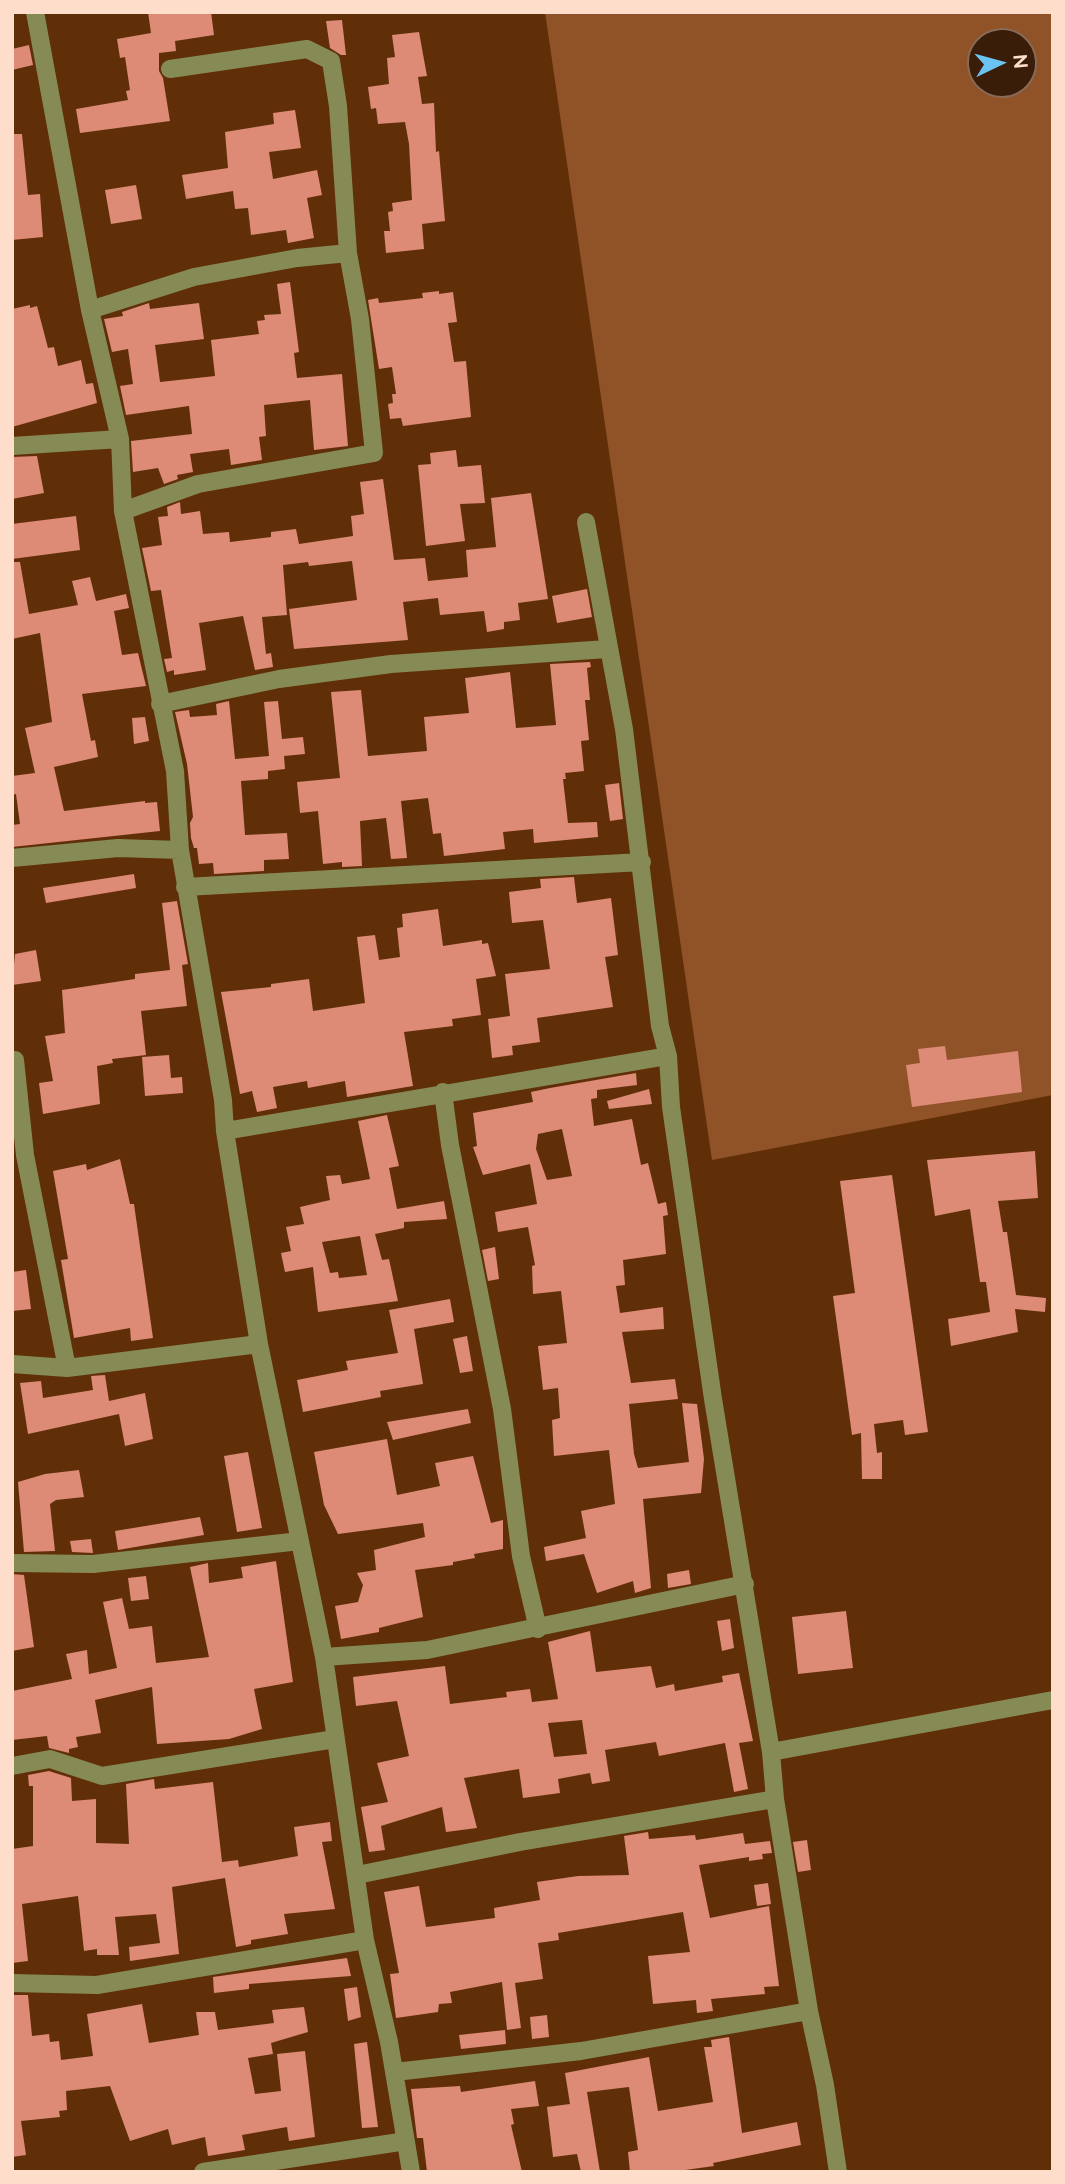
<!DOCTYPE html>
<html>
<head>
<meta charset="utf-8">
<style>
  body { margin:0 }
  #map { position:relative; width:1065px; height:2184px; overflow:hidden; background:#602f07; font-family:Raleway,sans-serif }
  canvas { display:block }
  .frame { position:absolute; inset:0; border:14px solid #fedecb; pointer-events:none }
  .north { position:absolute; left:967px; top:28px; width:70px; height:70px; box-sizing:border-box; background:#391d09; border:2px solid #886a57; border-radius:50%; rotate:85deg; font-size:19px; font-weight:700; line-height:28px; text-align:center; color:#fedecb }
  .north::after { content:''; display:block; margin:auto; width:24px; height:32px; background:#6bc3f2; clip-path:polygon(50% 0,100% 100%,50% 72%,0 100%) }
</style>
</head>
<body>
<div id="map">
<canvas width="1065" height="2184"></canvas>
<div class="frame"></div>
<div class="north">N</div>
</div>
<script>
const ctx = document.querySelector('canvas').getContext('2d');
ctx.lineJoin = 'round';
function fillPath(path, color) { ctx.fillStyle = color; ctx.fill(path, 'evenodd'); }
const shape = rows => new Path2D(rows.map(r => 'M' + r).join(''));
function trace(path, color, width, dash) { ctx.strokeStyle = color; ctx.lineWidth = width; ctx.lineCap = dash ? 'butt' : 'round'; ctx.setLineDash(dash || []); ctx.stroke(path); }
fillPath(shape([
  [545,12,1053,12,1053,1095,712,1160],
  [981,42,1023,42,1023,84,981,84]
]), '#905328');
fillPath(shape([
  [148,12,211,12,214,35,175,41,176,51,159,53,159,71,163,78,170,121,80,133,76,109,128,100,126,91,130,90,125,57,120,58,117,39,151,33],
  [342,20,346,55,341,55,330,48,326,21],
  [419,32,427,76,418,77,422,104,434,103,436,152,439,151,445,221,422,224,424,249,386,253,384,231,390,231,388,212,393,211,392,203,412,200,409,144,405,122,378,124,376,108,371,109,368,87,389,84,387,58,395,57,392,35],
  [29,45,33,65,12,70,12,49],
  [295,110,301,148,269,152,273,179,317,170,322,195,307,198,314,238,288,243,286,230,251,235,248,208,235,209,233,191,186,199,182,175,228,168,225,132,274,124,273,113],
  [12,134,22,134,28,195,40,194,43,237,12,240],
  [136,185,142,219,111,224,105,190],
  [290,282,299,352,294,353,297,378,342,374,348,446,314,450,310,400,264,405,266,436,259,437,262,460,231,465,229,449,190,454,193,472,177,475,178,479,164,484,158,468,133,472,131,441,192,434,189,406,126,415,120,386,133,384,128,349,112,352,104,319,123,316,122,312,149,303,150,309,199,303,204,339,155,345,160,382,215,376,211,340,259,334,257,321,265,320,264,315,281,314,277,284],
  [439,291,439,294,453,292,457,322,448,323,454,362,466,361,471,417,403,426,401,418,390,419,388,404,393,403,392,394,396,394,392,367,379,369,368,300,378,298,379,303,423,298,422,293],
  [30,305,30,308,37,306,48,348,54,347,58,366,81,360,86,384,93,383,97,403,12,427,12,309],
  [456,450,458,467,481,465,485,503,460,504,465,541,426,546,418,465,431,464,430,453],
  [37,456,44,493,12,499,12,457],
  [383,479,394,560,425,558,428,581,468,577,466,550,496,547,491,498,531,493,548,599,518,603,520,620,504,622,504,629,487,632,484,611,440,615,438,598,403,602,408,640,294,649,289,609,357,600,352,561,309,566,308,562,283,565,287,615,262,617,266,654,271,653,273,667,255,670,243,616,199,623,206,670,174,675,174,670,167,672,164,659,172,658,161,590,151,591,142,548,162,545,158,517,168,516,167,507,180,502,181,514,200,511,203,534,229,532,230,542,271,537,271,532,296,529,299,544,353,536,351,516,364,514,360,482],
  [76,516,80,550,12,559,12,524],
  [12,562,20,562,29,614,78,605,72,581,90,577,96,601,126,594,129,608,114,611,122,655,138,653,146,686,82,694,91,741,95,740,98,757,54,767,64,811,145,801,145,803,157,802,160,831,12,847,12,825,20,824,16,794,12,795,12,776,35,773,25,728,52,722,40,633,12,639],
  [587,589,592,617,557,623,552,596],
  [590,662,591,667,587,668,590,700,585,700,589,740,581,741,584,771,565,773,566,779,563,779,568,823,597,822,598,837,534,843,533,829,503,832,505,849,444,856,441,833,433,834,428,798,401,801,407,858,391,859,386,818,360,821,362,866,342,867,342,862,323,864,318,811,300,813,297,782,340,778,331,692,361,690,368,756,427,751,424,717,469,713,465,678,510,672,516,728,556,725,550,664],
  [229,701,235,759,269,756,264,702,278,701,282,739,303,737,305,754,284,756,285,769,268,771,268,779,241,781,245,835,287,833,289,859,264,860,264,871,214,874,213,863,199,864,197,848,194,848,191,838,190,823,193,817,187,764,175,712,189,710,190,717,217,715,216,704],
  [145,717,149,741,134,744,132,718],
  [619,783,623,819,610,821,605,785],
  [134,874,136,888,46,903,43,888],
  [574,877,577,903,611,898,618,955,605,957,613,1007,537,1018,540,1042,512,1046,513,1055,492,1058,488,1019,510,1016,505,974,550,969,543,920,512,923,509,892,541,888,540,879],
  [177,901,188,964,182,965,187,1006,141,1011,146,1055,112,1059,113,1063,97,1066,100,1104,43,1114,39,1083,53,1081,45,1036,65,1033,62,990,135,979,135,974,170,970,162,903],
  [438,909,443,946,482,940,482,944,488,943,496,976,476,979,481,1015,452,1019,453,1026,404,1032,413,1086,347,1097,345,1081,308,1088,307,1081,273,1087,277,1108,257,1112,252,1091,240,1094,221,992,271,987,271,984,309,979,313,1011,365,1003,357,937,375,935,379,960,400,957,397,928,403,927,402,914],
  [36,950,41,981,12,985,15,954],
  [945,1046,947,1060,1018,1051,1022,1092,912,1107,906,1065,920,1063,918,1049],
  [169,1055,171,1078,182,1077,183,1093,145,1096,142,1057],
  [636,1073,637,1085,597,1090,597,1098,591,1099,594,1126,632,1119,641,1165,648,1163,658,1204,666,1202,668,1215,663,1216,666,1254,623,1260,625,1285,616,1286,620,1313,663,1307,664,1329,622,1332,631,1383,675,1379,678,1399,629,1404,634,1454,638,1468,689,1462,682,1403,697,1404,704,1459,701,1493,643,1499,651,1588,635,1593,633,1581,597,1593,584,1554,546,1561,544,1547,586,1538,581,1511,615,1504,609,1450,554,1456,552,1420,560,1418,558,1388,543,1390,538,1346,567,1343,561,1291,533,1294,532,1266,535,1265,528,1227,498,1232,495,1212,537,1204,530,1164,483,1175,473,1147,477,1146,473,1113,533,1102,531,1092,550,1088],
  [562,1129,572,1176,547,1180,536,1149,538,1134],
  [649,1089,652,1104,609,1109,607,1101],
  [387,1115,399,1166,389,1168,397,1209,444,1201,447,1219,404,1222,404,1228,375,1234,382,1260,389,1259,398,1301,318,1312,313,1267,285,1272,281,1253,291,1251,286,1227,304,1224,300,1207,330,1200,326,1176,340,1175,342,1184,370,1179,358,1121],
  [360,1236,367,1275,339,1278,338,1272,330,1273,322,1242],
  [1035,1151,1038,1198,998,1201,1003,1232,1007,1232,1016,1295,1046,1298,1045,1312,1015,1309,1018,1332,951,1346,948,1319,990,1312,986,1282,980,1282,970,1209,935,1216,927,1160],
  [120,1159,130,1204,134,1204,153,1338,131,1341,130,1328,74,1338,61,1260,68,1259,53,1171,86,1164,87,1170],
  [892,1175,928,1432,905,1435,903,1420,874,1424,877,1453,882,1452,882,1479,862,1479,861,1433,852,1435,833,1296,855,1293,840,1181],
  [495,1247,499,1279,488,1281,482,1250],
  [26,1270,31,1309,12,1311,12,1272],
  [450,1299,454,1322,414,1329,423,1384,380,1391,381,1397,303,1412,297,1380,348,1370,346,1361,398,1353,389,1310],
  [467,1336,473,1371,460,1373,453,1339],
  [105,1375,109,1401,145,1393,153,1439,125,1446,119,1414,28,1434,20,1383,41,1381,43,1398,93,1390,91,1376],
  [468,1409,471,1423,393,1440,387,1422],
  [387,1439,397,1495,440,1486,435,1463,473,1456,491,1523,503,1520,503,1549,474,1554,475,1558,453,1562,453,1565,415,1570,423,1617,379,1628,379,1632,341,1639,335,1606,358,1602,363,1585,357,1573,376,1570,374,1550,425,1537,423,1523,338,1534,324,1505,314,1452],
  [248,1452,262,1528,237,1532,224,1456],
  [79,1470,84,1497,56,1500,50,1504,55,1551,24,1552,18,1482,45,1474],
  [200,1517,204,1535,118,1550,115,1531],
  [91,1539,93,1553,72,1552,70,1541],
  [276,1561,293,1682,254,1689,262,1729,229,1739,157,1744,152,1687,95,1700,101,1733,76,1737,78,1747,69,1749,69,1753,49,1748,47,1736,12,1740,12,1691,72,1679,66,1654,87,1650,89,1674,117,1668,103,1602,122,1598,129,1629,152,1626,156,1663,209,1657,190,1567,208,1563,209,1583,243,1578,241,1567],
  [689,1570,691,1584,668,1588,667,1574],
  [12,1574,24,1575,34,1647,12,1651],
  [146,1576,149,1599,131,1601,128,1578],
  [846,1611,853,1668,798,1674,792,1617],
  [730,1619,734,1648,722,1651,717,1621],
  [590,1631,596,1672,651,1666,656,1688,674,1684,675,1691,723,1682,722,1676,739,1673,753,1741,739,1743,748,1789,734,1792,725,1743,659,1756,656,1742,605,1750,610,1781,592,1784,590,1773,558,1779,560,1793,523,1798,519,1769,464,1778,477,1828,446,1832,442,1807,381,1826,385,1850,369,1852,361,1807,388,1802,377,1763,409,1756,397,1701,356,1706,353,1677,445,1666,450,1704,507,1697,506,1692,530,1689,532,1702,558,1699,548,1642],
  [582,1720,587,1754,554,1757,548,1723],
  [49,1771,71,1778,72,1801,96,1799,96,1843,129,1844,126,1784,154,1779,155,1789,213,1782,222,1862,238,1860,239,1867,298,1856,294,1827,330,1822,332,1841,322,1842,335,1909,284,1914,288,1934,251,1940,251,1944,236,1947,225,1878,172,1887,179,1954,130,1961,129,1947,160,1943,156,1914,115,1917,119,1955,97,1955,97,1949,84,1951,78,1896,22,1904,28,1961,12,1963,12,1849,33,1846,33,1786,29,1786,28,1775],
  [648,1832,649,1839,695,1835,696,1840,743,1833,745,1844,770,1841,772,1853,762,1854,763,1859,749,1861,749,1857,699,1865,710,1918,769,1906,779,1986,764,1987,765,1994,711,1999,713,2011,697,2013,696,2000,653,2004,648,1956,690,1952,683,1912,558,1933,559,1940,538,1943,543,1979,515,1983,521,2028,507,2030,502,1982,450,1992,452,2003,439,2004,438,2012,396,2018,390,1974,399,1973,384,1892,419,1886,426,1927,495,1918,494,1908,540,1900,537,1882,578,1876,629,1875,624,1836],
  [807,1840,811,1870,798,1872,793,1842],
  [768,1883,771,1904,757,1906,754,1885],
  [347,1958,351,1976,249,1984,249,1989,214,1993,213,1977],
  [357,1987,361,2017,348,2021,344,1989],
  [12,1995,28,1995,32,2036,49,2034,50,2042,59,2041,61,2060,93,2056,87,2014,142,2004,149,2043,199,2035,196,2012,215,2012,218,2030,274,2023,272,2010,304,2007,308,2032,271,2043,273,2054,248,2058,255,2094,281,2091,277,2054,305,2051,315,2137,289,2141,287,2127,242,2135,245,2150,208,2156,205,2137,172,2145,168,2129,130,2141,110,2086,66,2091,67,2110,59,2111,60,2117,21,2121,26,2155,12,2157],
  [547,2015,549,2037,532,2039,530,2017],
  [505,2030,506,2044,461,2049,459,2035],
  [729,2037,742,2133,797,2122,801,2145,713,2163,714,2166,671,2172,630,2172,628,2152,638,2150,629,2087,587,2092,600,2172,581,2172,577,2154,553,2157,547,2107,570,2104,565,2073,649,2057,658,2111,713,2102,704,2047,712,2047,711,2040],
  [367,2042,378,2127,362,2128,354,2044],
  [535,2081,539,2106,511,2109,514,2124,511,2125,522,2172,427,2172,423,2138,417,2138,411,2089,460,2086,461,2092]
]), '#dd8a77');
trace(shape([
  [35,12,90,310,120,439,123,511,175,771,180,850,223,1100,225,1131,259,1344,324,1657,365,1940,389,2042,411,2172],
  [90,310,194,277,297,258,348,253],
  [12,446,120,439],
  [123,511,198,484,374,453,360,319,348,253,338,106,331,61,307,49,170,69],
  [586,522,624,729,660,1026,668,1056,671,1107,713,1399,771,1752,775,1799,809,2011,825,2085,838,2172],
  [160,704,279,679,391,664,607,649],
  [12,858,118,848,180,850],
  [185,887,642,862],
  [15,1060,25,1155,67,1368],
  [443,1092,450,1145,502,1409,521,1556,538,1629],
  [225,1131,668,1056],
  [12,1364,67,1368,259,1344],
  [12,1563,93,1564,300,1541],
  [324,1657,427,1650,745,1584],
  [771,1752,1053,1700],
  [12,1766,50,1759,102,1776,335,1739],
  [357,1875,520,1842,775,1799],
  [12,1983,97,1985,365,1940],
  [395,2072,581,2051,809,2011],
  [203,2172,406,2141]
]), '#868b56', 18);
</script>
</body>
</html>
